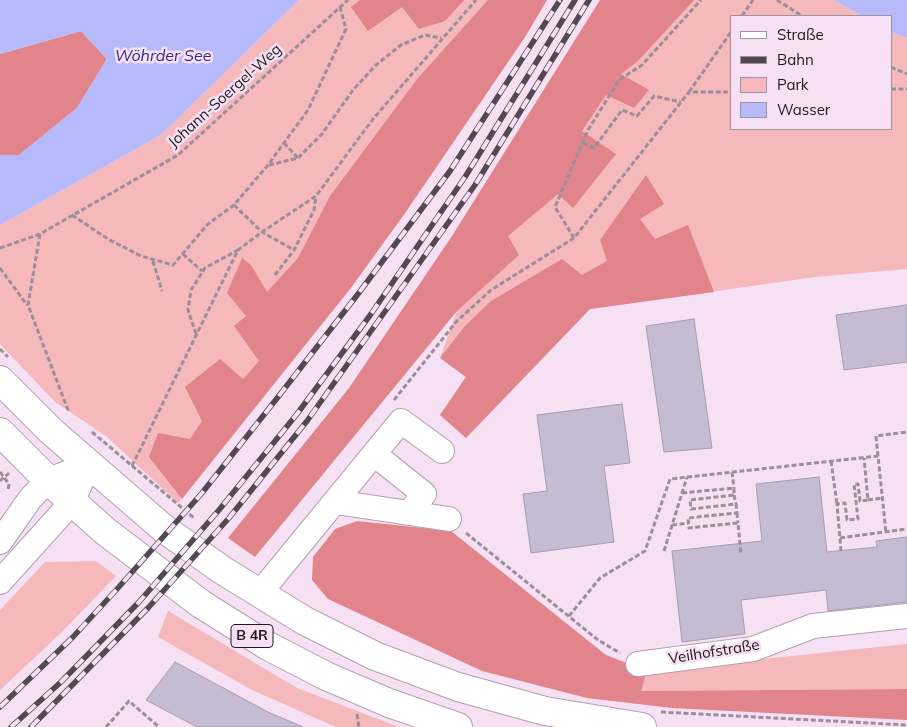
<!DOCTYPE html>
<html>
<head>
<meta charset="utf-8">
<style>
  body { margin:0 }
  #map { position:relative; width:907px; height:727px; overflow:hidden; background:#f5e1f3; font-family:Mulish,sans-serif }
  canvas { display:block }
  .legend { position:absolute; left:730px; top:15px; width:162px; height:115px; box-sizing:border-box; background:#f5e1f3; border:1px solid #9f919e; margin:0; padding:6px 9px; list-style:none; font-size:15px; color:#1f181e }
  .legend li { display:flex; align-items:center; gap:10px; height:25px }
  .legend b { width:25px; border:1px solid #9f919e }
</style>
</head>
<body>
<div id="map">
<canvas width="907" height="727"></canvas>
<ul class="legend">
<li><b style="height:6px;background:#fff"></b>Straße</li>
<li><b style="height:6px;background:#534952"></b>Bahn</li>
<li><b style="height:14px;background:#f5b8bb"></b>Park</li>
<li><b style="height:14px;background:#b6bafb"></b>Wasser</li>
</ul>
</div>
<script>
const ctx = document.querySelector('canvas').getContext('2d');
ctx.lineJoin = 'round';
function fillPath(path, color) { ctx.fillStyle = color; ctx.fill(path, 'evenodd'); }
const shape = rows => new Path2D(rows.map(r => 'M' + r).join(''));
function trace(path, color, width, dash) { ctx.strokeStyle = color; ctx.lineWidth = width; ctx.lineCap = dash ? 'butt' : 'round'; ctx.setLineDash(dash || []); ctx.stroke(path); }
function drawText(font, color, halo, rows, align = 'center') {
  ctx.font = font + ' Mulish,sans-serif'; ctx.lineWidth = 5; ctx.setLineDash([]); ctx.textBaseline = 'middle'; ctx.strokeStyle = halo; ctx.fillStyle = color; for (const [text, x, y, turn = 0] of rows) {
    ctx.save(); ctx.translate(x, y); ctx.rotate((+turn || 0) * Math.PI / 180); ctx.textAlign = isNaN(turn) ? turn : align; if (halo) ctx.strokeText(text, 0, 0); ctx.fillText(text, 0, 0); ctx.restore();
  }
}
fillPath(shape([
  [299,0,547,0,525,37,403,216,350,289,178,503,106,436,55,402,0,344,0,225,161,135],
  [658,0,834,0,862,16,731,16,731,129,891,129,891,32,907,38,907,269,815,277,590,309,466,438,440,415,466,377,440,358,457,311],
  [96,561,116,576,62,632,0,690,0,610,45,562],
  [168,611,297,688,399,727,336,727,252,690,158,637],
  [907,644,907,689,640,691,647,671]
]), '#f5b8bb');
fillPath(shape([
  [360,0,464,0,445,21,419,29,402,7,368,31,351,7],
  [488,0,547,0,525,37,403,216,350,289,182,499,149,457,158,433,190,439,202,421,185,387,220,359,243,379,259,361,234,326,246,316,227,293,242,258,251,265,267,292,298,258,330,196,418,78],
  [600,0,694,0,638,61,621,74,649,90,634,108,606,95,582,131,616,154,573,208,558,194,508,236,519,255,457,311,255,557,228,538,349,388,452,236],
  [81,31,107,59,77,108,19,155,0,155,0,54],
  [646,175,664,204,640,219,655,239,688,225,714,292,590,309,466,438,440,415,466,377,440,358,465,326,491,301,562,259,582,275,607,261,600,240],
  [357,521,451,531,606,655,647,671,641,691,907,689,907,720,672,708,587,698,482,671,328,599,312,580,313,557,335,529]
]), '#e1848b');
fillPath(shape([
  [0,0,299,0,161,135,0,225,0,155,19,155,77,108,107,59,81,31,0,54],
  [834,0,907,0,907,38,891,32,891,16,862,16]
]), '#b6bafb');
const building = shape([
  [907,305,907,362,844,370,836,315,907,305],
  [694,319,712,448,664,452,646,326,694,319],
  [622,404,630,463,604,466,614,542,531,553,523,494,547,491,537,415,622,404],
  [819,477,827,552,877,547,876,541,907,537,907,602,828,611,826,590,741,600,745,634,682,642,672,551,762,541,756,484,819,477],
  [175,662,268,712,303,727,197,727,146,700,175,662]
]);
fillPath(building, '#c5bcd2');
trace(building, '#a59cb2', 1);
const minor = shape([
  [374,454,424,494,409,513],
  [336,502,449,519],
  [0,542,30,499,48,480,89,465],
  [0,582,72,502,89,465],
  [259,594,401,421,442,451],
  [638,664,753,649,813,626,907,616]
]);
const major = shape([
  [0,380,51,431,163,528,222,570,305,621,375,656,458,687,545,711,642,727],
  [0,432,48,480,105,531,201,604,268,646,326,676,389,703,458,727]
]);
trace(minor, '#b3a0b1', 26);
trace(major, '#b3a0b1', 30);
trace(shape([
  [777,0,802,16],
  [742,16,753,0],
  [891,67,907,74],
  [891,89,907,89],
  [689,92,731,32],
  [284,143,298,158],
  [583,143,594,148,622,110,637,116,654,96,681,102],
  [269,165,298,158,322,134,353,90,376,65,401,45,425,35,441,38],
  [234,205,262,232,294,250],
  [72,215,108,239,141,256,173,265,208,224,234,205,268,165,308,110,346,29,340,7],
  [40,234,28,305,68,410,67,413],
  [574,238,555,207,588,130,619,80,642,65,701,0],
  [0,248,40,234,178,155,348,0],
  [183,254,202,271],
  [153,261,162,291],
  [0,268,27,305],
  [275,275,294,250,314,210,316,197],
  [196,334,188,310,191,290,205,268,238,250],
  [0,349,8,357],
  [394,400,456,322,491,290,574,238,689,92,731,92],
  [92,432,194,518],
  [878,456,876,436,907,432],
  [831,461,837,504],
  [132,466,238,250,262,232,316,196,373,119,476,0],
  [0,472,9,484,8,490],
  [732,472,734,488],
  [0,481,9,473],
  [682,493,734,488,734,495,690,500,691,509,736,504,737,513,688,518,689,528,738,523,741,555],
  [734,495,736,504],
  [868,500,883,498],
  [737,513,738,523],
  [672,525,689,523],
  [466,533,598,640,620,653],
  [840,538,907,529],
  [664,551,687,477],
  [841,551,837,504,845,503,847,520,858,519,854,484,858,484,860,501,868,500,864,458],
  [569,616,600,578,645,551,670,479,878,456,886,533],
  [661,712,907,725],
  [357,714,359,727],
  [106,727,129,701,159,727]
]), '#9c8e9b', 3, [5, 2.5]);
trace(minor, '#fff', 24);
trace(major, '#fff', 28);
const rail = shape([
  [0,707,73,637,118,588,202,493,278,397,358,294,450,171,560,0],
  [11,727,61,682,139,602,219,510,297,414,371,314,465,177,575,0],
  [31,727,148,608,229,518,307,421,475,185,589,0]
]);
trace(rail, '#534952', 5.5);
trace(rail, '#f5e1f3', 4, [11]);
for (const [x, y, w] of [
  [252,636,42]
]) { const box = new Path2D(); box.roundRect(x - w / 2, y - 11.5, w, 23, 4); ctx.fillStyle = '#f5e1f3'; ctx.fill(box); trace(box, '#1f181e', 1); }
drawText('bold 14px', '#1f181e', null, [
  ["B 4R",252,636]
]);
drawText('15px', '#1f181e', '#f5e1f3', [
  ["Johann-Soergel-Weg",225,96,-42],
  ["Veilhofstraße",714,652,-9]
]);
drawText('italic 16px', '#342b84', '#f5e1f3', [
  ["Wöhrder See",163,56]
]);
</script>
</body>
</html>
